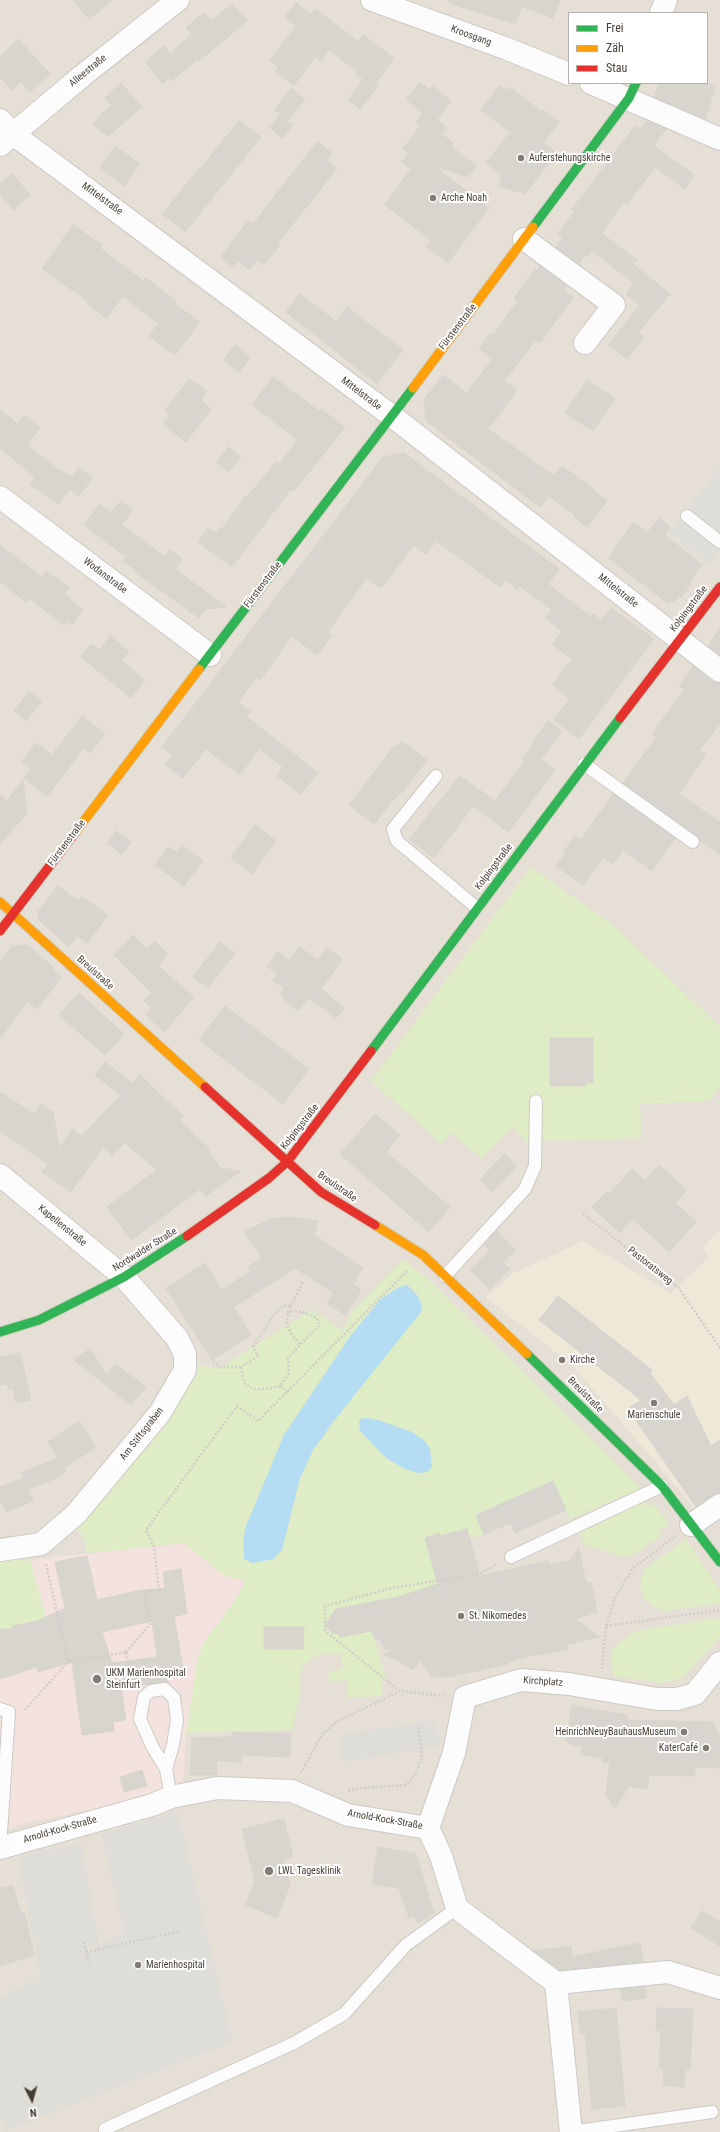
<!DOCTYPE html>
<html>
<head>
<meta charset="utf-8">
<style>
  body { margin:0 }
  #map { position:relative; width:720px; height:2132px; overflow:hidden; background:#f0eee8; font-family:"Roboto Condensed",sans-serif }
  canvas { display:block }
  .legend { position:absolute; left:568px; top:12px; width:140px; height:72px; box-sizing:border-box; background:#fff; border:1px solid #b5b2ad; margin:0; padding:5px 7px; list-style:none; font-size:12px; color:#473e33 }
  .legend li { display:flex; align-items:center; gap:8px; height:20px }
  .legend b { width:20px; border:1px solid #b5b2ad }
  .north { position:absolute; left:12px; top:2080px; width:40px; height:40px; -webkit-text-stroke:3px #fff; paint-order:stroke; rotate:174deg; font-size:11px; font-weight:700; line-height:16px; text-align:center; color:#473e33 }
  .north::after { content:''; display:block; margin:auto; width:14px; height:18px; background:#473e33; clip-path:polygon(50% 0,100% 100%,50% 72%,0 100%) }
</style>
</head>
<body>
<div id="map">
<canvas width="720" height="2132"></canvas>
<ul class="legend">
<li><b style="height:5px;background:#30b455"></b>Frei</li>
<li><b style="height:5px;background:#ff9f0a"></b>Zäh</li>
<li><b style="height:5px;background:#e5322d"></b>Stau</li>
</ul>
<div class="north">N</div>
</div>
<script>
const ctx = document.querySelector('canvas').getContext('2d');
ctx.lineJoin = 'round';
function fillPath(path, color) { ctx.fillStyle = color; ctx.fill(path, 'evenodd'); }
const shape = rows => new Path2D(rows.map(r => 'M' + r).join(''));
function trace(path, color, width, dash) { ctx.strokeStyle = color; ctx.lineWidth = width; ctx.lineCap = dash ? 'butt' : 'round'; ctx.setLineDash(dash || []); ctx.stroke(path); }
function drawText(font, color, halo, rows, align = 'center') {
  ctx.font = font + ' "Roboto Condensed",sans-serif'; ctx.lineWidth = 4; ctx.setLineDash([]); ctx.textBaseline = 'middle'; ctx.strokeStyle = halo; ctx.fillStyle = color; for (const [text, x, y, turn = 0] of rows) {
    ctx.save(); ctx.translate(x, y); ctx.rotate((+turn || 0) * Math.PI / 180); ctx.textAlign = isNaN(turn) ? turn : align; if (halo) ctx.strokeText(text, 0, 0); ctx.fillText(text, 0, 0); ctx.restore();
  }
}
fillPath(shape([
  [0,0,720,0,720,2132,0,2132],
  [569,13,707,13,707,83,569,83]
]), '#e5dfd5');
fillPath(shape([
  [720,1229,720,1493,697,1511,574,1367,485,1297,514,1273,583,1241,671,1293,709,1257,703,1248]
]), '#efe8d9');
fillPath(shape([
  [184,1543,225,1576,246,1581,233,1603,204,1642,198,1657,186,1733,183,1790,22,1824,0,1834,0,1560,30,1560]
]), '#f3e2de');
fillPath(shape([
  [531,867,613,925,720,1027,720,1086,710,1101,640,1104,641,1138,526,1141,513,1127,481,1158,451,1132,442,1144,371,1081],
  [403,1259,429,1280,641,1488,570,1519,553,1481,476,1515,484,1534,469,1538,467,1529,440,1536,439,1533,425,1538,437,1584,434,1585,435,1589,334,1610,335,1613,330,1617,327,1623,339,1633,340,1637,371,1631,375,1639,386,1679,381,1680,383,1696,348,1697,347,1680,330,1681,328,1672,343,1669,341,1653,321,1653,314,1657,304,1665,300,1676,301,1689,292,1730,186,1733,198,1656,204,1642,233,1603,246,1581,225,1576,184,1543,87,1553,85,1539,79,1532,78,1527,195,1365,219,1369,311,1310,343,1330,351,1313],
  [408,1285,417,1295,422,1305,314,1448,300,1478,282,1550,274,1559,252,1563,243,1541,284,1435,351,1335],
  [647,1504,656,1507,669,1524,658,1532,661,1536,634,1555,620,1556,584,1544,580,1533,635,1505],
  [686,1539,720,1591,720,1603,664,1611,653,1607,643,1597,640,1586,645,1569],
  [0,1560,30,1560,47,1620,35,1619,35,1622,24,1622,23,1625,12,1625,12,1629,1,1629,0,1632],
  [720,1618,720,1637,683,1677,663,1683,613,1676,611,1652,615,1646,635,1631]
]), '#deedc5');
fillPath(shape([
  [720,468,720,551,710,565,669,532],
  [436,1720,440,1747,343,1762,339,1735],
  [178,1811,233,2042,6,2131,0,2117,0,1997,40,1976,18,1857,81,1843,99,1943,61,1965,124,1932,101,1834]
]), '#dfddd8');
fillPath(shape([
  [407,1285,417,1295,422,1305,421,1312,329,1427,323,1437,314,1448,300,1478,282,1550,274,1559,252,1563,244,1559,243,1541,246,1526,284,1435,351,1335,381,1299,399,1287],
  [367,1418,378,1420,412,1432,425,1441,430,1449,432,1467,427,1472,419,1473,405,1469,386,1458,360,1431,359,1422,360,1419]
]), '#b4dcf3');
const building = shape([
  [73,0,113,0,89,19,73,0],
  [449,0,560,0,553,18,522,6,515,24,449,3,449,0],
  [296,3,311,14,315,9,358,41,363,35,394,58,375,84,378,86,360,109,348,100,363,79,355,73,357,71,329,50,321,61,315,57,294,85,275,71,278,67,270,60,296,26,285,17,296,3],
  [232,4,247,21,199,61,197,59,172,81,169,78,163,84,145,62,164,46,170,54,192,34,186,27,204,13,211,21,232,4],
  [18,39,50,74,30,92,21,82,12,90,0,77,0,57,18,39],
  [420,82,430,90,432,86,451,101,437,120,447,128,442,134,454,144,452,147,476,166,468,177,434,166,489,208,448,263,426,246,431,240,385,205,411,169,402,162,408,154,403,149,420,126,416,123,423,114,406,99,420,82],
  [121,83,142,107,108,136,93,125,102,113,112,106,105,98,121,83],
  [659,83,707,83,715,86,706,119,654,97,659,83],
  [500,85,507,91,510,87,541,111,542,109,559,122,543,143,557,153,525,194,499,186,502,176,486,163,510,132,481,110,500,85],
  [291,88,305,99,289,120,275,110,291,88],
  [280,115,293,125,283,138,270,128,280,115],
  [239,121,261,137,185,232,163,214,199,168,200,169,239,121],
  [646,121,666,129,654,146,694,175,685,189,655,167,627,204,624,202,601,233,637,260,633,264,670,294,638,333,644,337,627,359,608,345,640,305,626,294,634,283,592,251,587,257,585,255,579,264,556,247,563,237,558,233,575,211,572,209,635,126,643,128,646,121],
  [317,142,332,153,326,160,337,168,278,243,280,245,264,265,257,260,250,270,238,261,233,267,221,257,248,221,253,224,317,142],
  [115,146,140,164,124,186,100,168,115,146],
  [13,174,30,195,13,210,0,193,0,184,13,174],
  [73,225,102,245,100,248,143,281,146,278,176,301,175,304,200,322,175,355,149,336,158,324,123,296,106,318,87,303,88,301,42,269,73,225],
  [540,266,564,284,567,288,564,291,573,298,540,343,536,340,504,381,517,390,488,429,554,476,562,466,595,490,594,491,607,501,587,527,575,518,576,516,549,496,540,507,426,421,424,400,443,375,467,393,492,360,479,348,491,333,493,335,518,301,514,298,535,269,537,271,540,266],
  [300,294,336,321,347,307,403,350,377,384,286,312,300,294],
  [235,345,250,357,239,372,224,360,235,345],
  [273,377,319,411,321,409,345,427,294,491,291,489,232,567,198,542,208,528,216,533,220,528,221,530,247,495,248,496,276,462,279,464,298,440,252,405,273,377],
  [189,379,207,391,201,400,211,409,186,442,163,424,170,414,165,410,189,379],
  [587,380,615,398,593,431,565,413,587,380],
  [0,410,18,424,24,415,40,428,28,444,32,446,30,448,58,469,72,477,79,468,93,478,79,496,70,489,58,504,30,484,35,477,0,448,0,410],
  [228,447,241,457,229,472,217,463,228,447],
  [404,453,559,569,548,584,591,617,593,614,601,620,611,608,654,639,579,739,554,720,570,699,552,685,572,659,552,644,562,631,545,618,552,610,520,586,517,589,506,580,500,587,436,541,426,554,414,545,381,588,366,578,328,632,332,635,317,655,292,636,260,680,256,677,238,702,250,711,246,716,318,773,301,794,277,776,283,767,259,749,240,775,206,749,183,778,165,765,173,755,162,747,383,457,404,453],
  [121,501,133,510,122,525,165,557,170,550,182,559,175,569,226,607,206,609,199,618,135,572,136,570,123,561,126,557,84,525,100,504,111,513,121,501],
  [659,518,670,527,665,535,702,565,689,582,691,584,681,598,679,596,674,602,671,600,669,604,608,558,634,522,647,533,659,518],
  [0,545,42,577,47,571,69,588,64,594,83,610,72,625,67,621,64,625,29,598,26,602,0,582,0,545],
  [720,629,720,655,708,646,720,629],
  [110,636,129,651,122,661,145,680,131,698,81,657,91,644,100,650,110,636],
  [693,666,712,681,720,683,720,724,700,750,706,754,679,794,720,822,720,855,623,783,657,737,652,734,684,690,679,686,693,666],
  [29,691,42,701,26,721,14,711,29,691],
  [82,716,105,734,90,753,84,748,47,796,24,778,31,769,22,761,36,743,52,755,82,716],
  [548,721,562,732,541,759,555,770,508,832,473,806,434,858,409,839,460,776,495,801,525,761,522,759,534,743,532,742,548,721],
  [402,741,427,760,402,793,400,792,374,824,349,805,395,745,397,747,402,741],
  [23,780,27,813,0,844,0,795,7,801,23,780],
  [613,794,675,838,652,871,623,850,613,864,603,857,583,885,556,866,565,854,563,853,575,836,581,840,613,794],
  [255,825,276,841,252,874,231,858,255,825],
  [116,831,131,842,122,854,107,843,116,831],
  [182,845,203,861,184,886,155,865,168,847,177,852,182,845],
  [58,886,78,901,82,897,108,915,87,943,77,936,69,947,39,920,38,912,58,886],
  [133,935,147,949,155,941,168,954,158,966,194,997,164,1032,146,1015,152,1008,144,1001,152,993,114,955,133,935],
  [220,942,235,953,208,988,193,977,220,942],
  [28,945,53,967,52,969,61,977,37,1009,27,1002,0,1039,0,962,12,946,28,945],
  [299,947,318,960,327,948,342,959,321,989,344,1008,336,1018,309,998,298,1011,283,999,285,996,281,993,284,988,273,980,278,974,267,966,278,952,289,960,299,947],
  [79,993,124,1034,105,1055,59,1015,79,993],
  [225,1006,309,1069,283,1104,199,1040,225,1006],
  [550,1038,593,1038,593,1083,586,1083,586,1086,550,1086,550,1038],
  [105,1062,132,1083,140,1075,183,1116,180,1121,210,1149,208,1151,220,1168,241,1171,206,1196,200,1189,132,1240,107,1207,157,1170,125,1143,112,1156,103,1147,71,1192,42,1172,48,1164,0,1131,0,1092,34,1114,41,1104,53,1112,59,1148,73,1129,82,1136,121,1095,95,1075,105,1062],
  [375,1114,400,1135,386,1152,450,1207,429,1232,340,1154,375,1114],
  [505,1154,517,1166,492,1192,480,1179,505,1154],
  [659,1165,687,1190,675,1203,696,1222,669,1252,633,1219,620,1233,592,1207,608,1191,610,1193,632,1169,645,1181,659,1165],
  [291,1217,318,1221,314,1235,363,1268,353,1284,361,1290,346,1315,327,1304,334,1293,295,1268,234,1307,251,1335,212,1360,166,1288,205,1263,222,1290,251,1271,248,1267,262,1258,244,1231,272,1219,291,1217],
  [497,1231,516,1250,503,1262,510,1269,490,1289,470,1270,490,1250,484,1245,497,1231],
  [558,1296,652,1370,650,1373,674,1405,687,1396,711,1446,720,1440,720,1492,696,1507,628,1409,641,1400,539,1320,558,1296],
  [90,1349,107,1375,115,1364,146,1387,131,1405,74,1360,90,1349],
  [20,1353,31,1400,16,1403,13,1388,8,1389,7,1384,0,1385,0,1357,20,1353],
  [79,1421,96,1447,64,1468,66,1471,54,1479,28,1489,33,1501,6,1512,0,1499,0,1487,23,1478,21,1473,58,1458,48,1442,79,1421],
  [553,1481,566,1510,515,1533,511,1523,484,1534,476,1515,553,1481],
  [467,1529,480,1576,548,1561,549,1565,570,1561,579,1548,586,1583,591,1582,597,1612,575,1619,600,1637,567,1644,568,1649,537,1655,537,1654,508,1662,508,1664,449,1677,431,1676,420,1660,413,1670,402,1663,383,1654,398,1649,385,1649,379,1639,375,1639,371,1631,340,1637,339,1634,332,1633,325,1625,336,1609,398,1597,438,1584,425,1538,440,1533,440,1536,467,1529],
  [87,1556,97,1600,137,1591,165,1588,163,1572,181,1569,187,1614,174,1616,184,1675,168,1677,168,1682,121,1687,126,1720,113,1722,114,1731,82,1735,72,1662,38,1672,37,1667,0,1679,0,1632,1,1629,12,1629,12,1626,37,1621,65,1608,55,1562,87,1556],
  [152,1621,157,1657,112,1663,102,1632,152,1621],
  [264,1627,304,1627,303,1649,264,1649,264,1627],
  [572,1705,627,1715,627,1720,713,1722,720,1736,719,1768,695,1767,695,1776,649,1775,647,1789,629,1786,615,1809,606,1795,610,1763,602,1762,603,1758,581,1754,582,1747,570,1744,566,1739,572,1705],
  [233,1732,291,1734,290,1757,242,1755,241,1762,217,1761,217,1775,190,1775,192,1738,232,1737,233,1732],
  [142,1770,147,1786,124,1792,120,1777,142,1770],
  [284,1819,293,1857,283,1860,290,1885,277,1918,246,1905,255,1882,242,1829,284,1819],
  [378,1847,416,1854,434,1913,418,1923,413,1915,409,1918,399,1888,372,1884,378,1847],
  [13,1886,21,1915,24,1913,34,1955,0,1966,0,1888,13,1886],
  [702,1911,720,1922,720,1946,691,1928,702,1911],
  [640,1943,643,1959,642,1962,560,1970,534,1951,571,1946,572,1957,640,1943],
  [645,1987,646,1998,623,2001,621,1989,645,1987],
  [616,2008,625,2106,592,2109,585,2034,580,2034,578,2012,616,2008],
  [657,2008,693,2009,690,2070,685,2070,684,2087,663,2085,664,2069,659,2068,661,2031,656,2030,657,2008]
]);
fillPath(building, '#d8d5cf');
trace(building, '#d8d4ce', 1);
const lane = shape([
  [687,516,720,542],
  [584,764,693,842],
  [436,776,393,829,397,841,477,908],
  [445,1276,525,1189,535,1166,536,1101],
  [511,1557,662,1486],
  [0,1709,9,1712,0,1848],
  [166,1769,173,1745,177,1720,174,1698,165,1689,151,1691,144,1697,140,1719,153,1748,166,1769,171,1797],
  [105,2129,294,2043,344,2014,406,1945,457,1908],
  [571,2132,712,2112]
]);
const street = shape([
  [372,0,505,48,569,74],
  [661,13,666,0],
  [591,83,720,139],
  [0,120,13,134,392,416,720,671],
  [0,145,82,76,178,0],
  [524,239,614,305,585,343],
  [0,497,210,655],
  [0,1175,124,1277,177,1338,185,1354,185,1370,160,1413,76,1514,41,1544,0,1550],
  [691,1525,720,1505],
  [428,1828,454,1753,465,1697,521,1680,569,1684,657,1699,677,1699,695,1694,720,1663],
  [428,1828,441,1856,457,1908,556,1983,571,2132],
  [0,1848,152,1805,171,1797,217,1788,292,1791,348,1815,428,1828],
  [556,1983,668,1972,720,1988]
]);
const fast = shape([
  [533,227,629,98,636,83],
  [199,669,413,388],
  [371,1051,620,718],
  [0,1332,39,1320,124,1277,187,1236],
  [527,1354,662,1486,720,1562]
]);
const slow = shape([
  [413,388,533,227],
  [74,834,199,669],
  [0,902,205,1087],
  [375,1225,423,1255,527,1354]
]);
const jam = shape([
  [620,718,720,587],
  [0,931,74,834],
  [205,1087,321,1192,375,1225],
  [187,1236,269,1178,287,1162,371,1051]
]);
trace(lane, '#cdcac4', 14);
trace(street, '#cdcac4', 24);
trace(fast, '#d2ccbf', 11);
trace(slow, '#d2ccbf', 11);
trace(jam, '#d2ccbf', 11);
trace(shape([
  [583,1214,678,1287,720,1348],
  [287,1312,295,1311,303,1312,317,1318,320,1325,300,1345],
  [213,1362,220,1367,241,1367,258,1356,253,1347,276,1311,284,1306,291,1306,303,1282],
  [241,1367,244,1383,253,1389,266,1389,280,1386,289,1373,288,1358,300,1345,290,1332,286,1322,291,1306],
  [280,1386,288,1392],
  [46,1564,68,1662,126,1652,131,1688],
  [606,1626,720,1610],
  [126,1652,150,1624,144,1592,159,1590,154,1547,146,1530,237,1406,258,1421,408,1270],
  [602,1669,606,1626,615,1598,633,1568,676,1536],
  [444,1696,400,1691,325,1631,325,1606,392,1588,479,1574,498,1564],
  [25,1710,68,1662],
  [301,1773,321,1736,336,1722,400,1691],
  [348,1791,360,1788,407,1785,415,1775,422,1757,418,1725],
  [84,1942,89,1963],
  [86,1952,181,1931]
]), '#d1cec9', 2.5, [2, 2]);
trace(lane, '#fdfcfc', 12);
trace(street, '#fdfcfc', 22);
trace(fast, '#30b455', 9);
trace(slow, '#ff9f0a', 9);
trace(jam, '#e5322d', 9);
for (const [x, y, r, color] of [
  [521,158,4,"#827c72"],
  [433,198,4,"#827c72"],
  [562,1360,4,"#827c72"],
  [654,1403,4,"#827c72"],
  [461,1616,4,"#827c72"],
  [97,1679,5,"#827c72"],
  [684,1732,4,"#827c72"],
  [706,1748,4,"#827c72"],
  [269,1871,5,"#827c72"],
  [138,1965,4,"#827c72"]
]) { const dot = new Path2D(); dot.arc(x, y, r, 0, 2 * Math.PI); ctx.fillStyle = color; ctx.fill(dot); trace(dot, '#fff', 1.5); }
drawText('10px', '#473e33', '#fff', [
  ["Kroosgang",471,36,20],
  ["Alleestraße",88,71,-39],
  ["Mittelstraße",102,199,36],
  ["Fürstenstraße",458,327,-53],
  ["Mittelstraße",361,394,37],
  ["Wodanstraße",105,576,37],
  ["Fürstenstraße",263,585,-53],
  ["Mittelstraße",618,591,38],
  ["Kolpingstraße",689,609,-53],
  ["Fürstenstraße",67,843,-53],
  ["Kolpingstraße",494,867,-53],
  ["Breulstraße",95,973,42],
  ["Kolpingstraße",300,1127,-52],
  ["Breulstraße",337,1187,35],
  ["Kapellenstraße",62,1226,39],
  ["Nordwalder Straße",145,1250,-32],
  ["Pastoratsweg",650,1266,38],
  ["Breulstraße",585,1395,45],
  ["Am Stiftsgraben",142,1434,-52],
  ["Kirchplatz",543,1682,4],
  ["Arnold-Kock-Straße",385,1820,10],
  ["Arnold-Kock-Straße",60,1830,-16]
]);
drawText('10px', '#473e33', '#fff', [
  ["Auferstehungskirche",529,158],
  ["Arche Noah",441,198],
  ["Kirche",570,1360],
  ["Marienschule",654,1415,"center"],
  ["St. Nikomedes",469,1616],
  ["UKM Marienhospital",106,1673],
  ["Steinfurt",106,1685],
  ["HeinrichNeuyBauhausMuseum",676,1732,"right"],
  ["KaterCafé",698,1748,"right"],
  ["LWL Tagesklinik",278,1871],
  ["Marienhospital",146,1965]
], 'left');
</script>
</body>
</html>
